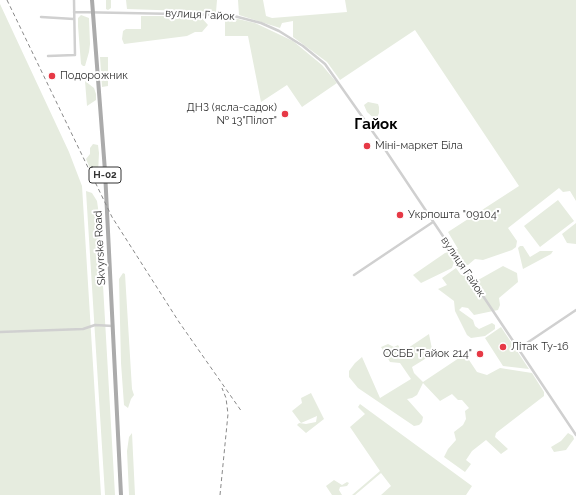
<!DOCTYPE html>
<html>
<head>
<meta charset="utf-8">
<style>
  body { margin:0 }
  canvas { display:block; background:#fff }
</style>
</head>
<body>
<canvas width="576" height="495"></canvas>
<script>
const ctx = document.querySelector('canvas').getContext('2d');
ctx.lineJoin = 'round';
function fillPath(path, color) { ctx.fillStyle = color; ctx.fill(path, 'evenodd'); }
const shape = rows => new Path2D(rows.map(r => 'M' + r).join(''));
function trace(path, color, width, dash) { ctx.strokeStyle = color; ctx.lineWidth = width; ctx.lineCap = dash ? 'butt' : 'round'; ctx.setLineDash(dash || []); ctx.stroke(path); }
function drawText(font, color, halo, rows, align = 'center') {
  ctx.font = font + ' Raleway,sans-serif'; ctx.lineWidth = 4; ctx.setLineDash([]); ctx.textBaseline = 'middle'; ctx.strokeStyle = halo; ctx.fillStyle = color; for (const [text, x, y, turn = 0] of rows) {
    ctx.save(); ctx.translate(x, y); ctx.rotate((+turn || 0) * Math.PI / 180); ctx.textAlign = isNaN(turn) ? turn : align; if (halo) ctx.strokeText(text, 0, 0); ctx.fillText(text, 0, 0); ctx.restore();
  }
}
fillPath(shape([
  [106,0,217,0,216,12,127,9,126,0,111,0,111,8,108,10,106,9],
  [238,0,263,0,266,16,272,18,347,12,345,0,576,0,576,201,570,191,563,192,559,188,508,228,517,241,516,247,512,250,483,260,475,259,468,265,462,265,456,256,452,268,421,283,413,275,445,253,458,249,448,232,519,186,415,30,340,80,327,62,293,37,293,21,282,23,280,28,239,15],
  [0,4,69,152,82,186,101,495,0,495],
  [81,15,89,18,90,44,89,52,85,66,83,66,81,64,78,26,78,18],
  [141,16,200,16,208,25,202,32,195,32,187,36,124,44,122,39,123,31,126,29,141,29],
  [225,16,255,23,293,41,322,65,337,83,302,107,287,85,261,102,248,36,225,36],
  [108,57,108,86,102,87,100,57],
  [85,81,94,88,96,94,96,100,87,106],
  [368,102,378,104,379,107,379,113,376,120,367,112,364,105],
  [93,144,98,145,99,153,98,174,95,175,91,171,86,159,90,154,90,148],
  [86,191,92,193,97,201,99,215,115,495,105,495],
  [558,200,574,221,540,247,524,226],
  [576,223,576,244,567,243,562,234],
  [520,246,523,246,530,257,540,251,553,251,551,254,523,269,518,248],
  [503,266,517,273,518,282,499,298,500,305,498,310,474,315,468,308,462,307,459,310,473,320,475,326,479,329,492,323,495,325,495,329,485,336,471,338,467,335,455,311,454,301,438,289,447,285,442,278,456,268,461,275,465,275,471,284],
  [123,273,125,274,132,389,134,395,131,399,128,408,124,405,121,363,119,279],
  [501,327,529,369,503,366,485,338],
  [429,334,433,354,412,367,414,373,423,382,465,354,477,372,487,375,500,368,532,373,544,392,544,396,496,433,495,437,508,449,501,454,486,440,472,451,466,460,471,464,465,472,444,457,448,449,456,440,454,432,463,425,466,419,465,411,469,408,462,400,458,400,452,394,440,401,423,383,417,395,412,398,407,399,423,417,422,422,419,425,414,426,358,388,349,377,349,371,355,363,362,357,380,398,411,379,400,363,390,362,381,347,388,344,394,347,398,345,402,352],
  [311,393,324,419,306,433,297,425,299,423,306,424,316,422,317,416,301,423,292,411,302,403,301,398],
  [360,404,472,486,466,495,381,495,391,486,381,473,355,495,352,495,380,471,350,427,365,414,358,407],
  [132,433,135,495,129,495,129,494,127,451,129,437],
  [568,433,573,436,574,439,571,443,566,450,554,452,551,447,561,441],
  [334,480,342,485,347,482,349,483,347,486,340,487,339,490,342,495,332,495,326,486]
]), '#e6ecdf');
trace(shape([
  [74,12,230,15,261,23,279,31,303,46,325,64,380,142,576,435],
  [41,17,74,19],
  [48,56,75,55,74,0],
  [354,275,433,222],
  [0,332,83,329,95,325,113,326],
  [518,349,576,310]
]), '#d0d0d0', 2.5);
trace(shape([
  [92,0,105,171,121,495]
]), '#ababab', 4);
trace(shape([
  [7,0,112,217,179,322,242,412],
  [220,495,228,414,226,398,222,388]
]), '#888', 1, [4, 3]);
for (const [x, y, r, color] of [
  [52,76,4,"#e63946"],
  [285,114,4,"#e63946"],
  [367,146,4,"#e63946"],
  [400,215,4,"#e63946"],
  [503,347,4,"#e63946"],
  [480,354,4,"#e63946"]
]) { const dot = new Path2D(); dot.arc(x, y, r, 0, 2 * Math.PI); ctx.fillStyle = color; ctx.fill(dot); trace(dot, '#fff', 1.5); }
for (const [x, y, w] of [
  [105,175,32]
]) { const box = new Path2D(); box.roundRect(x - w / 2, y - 8, w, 16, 3); ctx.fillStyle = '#fff'; ctx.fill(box); trace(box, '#333', 1); }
drawText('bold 10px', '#333', null, [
  ["Н-02",105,175]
]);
drawText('11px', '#333', '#fff', [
  ["вулиця Гайок",200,15,3],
  ["Skvyrske Road",100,248,-93],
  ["вулиця Гайок",463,267,56]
]);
drawText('11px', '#333', '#fff', [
  ["Подорожник",60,76],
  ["ДНЗ (ясла-садок)",277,108,"right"],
  ["№ 13\"Пілот\"",277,121,"right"],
  ["Міні-маркет Біла",375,146],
  ["Укрпошта \"09104\"",408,215],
  ["Літак Ту-16",511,347],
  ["ОСББ \"Гайок 214\"",472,354,"right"]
], 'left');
drawText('bold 15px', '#000', '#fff', [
  ["Гайок",376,124]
]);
</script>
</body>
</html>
